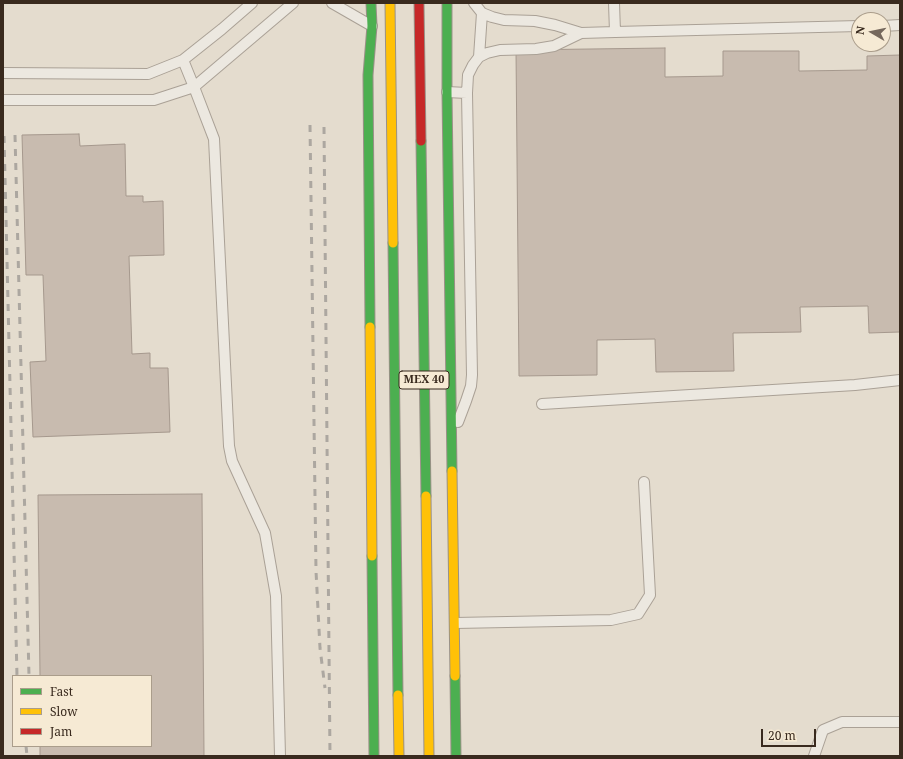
<!DOCTYPE html>
<html>
<head>
<meta charset="utf-8">
<style>
  body { margin:0 }
  #map { position:relative; width:903px; height:759px; overflow:hidden; background:#e4dcce; font-family:"Noto Serif",serif }
  canvas { display:block }
  .frame { position:absolute; inset:0; border:4px solid #392a1e; pointer-events:none }
  .legend { position:absolute; left:12px; top:675px; width:140px; height:72px; box-sizing:border-box; background:#f6ead4; border:1px solid #aa9d8b; margin:0; padding:5px 7px; list-style:none; font-size:12px; color:#392a1e }
  .legend li { display:flex; align-items:center; gap:8px; height:20px }
  .legend b { width:20px; border:1px solid #aa9d8b }
  .north { position:absolute; left:851px; top:12px; width:40px; height:40px; box-sizing:border-box; background:#f6ead4; border:1px solid #aa9d8b; border-radius:50%; rotate:279deg; font-size:11px; font-weight:700; line-height:16px; text-align:center; color:#392a1e }
  .north::after { content:''; display:block; margin:auto; width:14px; height:18px; background:#75685c; clip-path:polygon(50% 0,100% 100%,50% 72%,0 100%) }
  .scale { position:absolute; left:761px; top:729px; width:55px; height:18px; box-sizing:border-box; border:2px solid #392a1e; border-top:0; padding-left:5px; font-size:12px; line-height:14px; white-space:nowrap; color:#392a1e; -webkit-text-stroke:3px #f6ead4; paint-order:stroke }
</style>
</head>
<body>
<div id="map">
<canvas width="903" height="759"></canvas>
<div class="frame"></div>
<ul class="legend">
<li><b style="height:5px;background:#4caf50"></b>Fast</li>
<li><b style="height:5px;background:#ffc107"></b>Slow</li>
<li><b style="height:5px;background:#c62828"></b>Jam</li>
</ul>
<div class="north">N</div>
<div class="scale">20 m</div>
</div>
<script>
const ctx = document.querySelector('canvas').getContext('2d');
ctx.lineJoin = 'round';
function fillPath(path, color) { ctx.fillStyle = color; ctx.fill(path, 'evenodd'); }
const shape = rows => new Path2D(rows.map(r => 'M' + r).join(''));
function trace(path, color, width, dash) { ctx.strokeStyle = color; ctx.lineWidth = width; ctx.lineCap = dash ? 'butt' : 'round'; ctx.setLineDash(dash || []); ctx.stroke(path); }
function drawText(font, color, halo, rows, align = 'center') {
  ctx.font = font + ' "Noto Serif",serif'; ctx.lineWidth = 3; ctx.setLineDash([]); ctx.textBaseline = 'middle'; ctx.strokeStyle = halo; ctx.fillStyle = color; for (const [text, x, y, turn = 0] of rows) {
    ctx.save(); ctx.translate(x, y); ctx.rotate((+turn || 0) * Math.PI / 180); ctx.textAlign = isNaN(turn) ? turn : align; if (halo) ctx.strokeText(text, 0, 0); ctx.fillText(text, 0, 0); ctx.restore();
  }
}
const building = shape([
  [665,48,665,77,723,76,723,51,799,51,799,71,867,70,867,56,900,55,900,332,869,333,868,306,800,307,801,332,733,333,734,371,656,372,655,339,597,340,597,375,519,376,516,50,665,48],
  [79,134,80,146,125,144,126,196,143,196,143,202,163,201,164,255,129,256,132,354,150,353,150,368,168,368,170,432,33,437,30,362,46,361,43,275,26,275,22,135,79,134],
  [202,494,204,756,40,756,40,746,151,746,151,676,40,676,38,495,202,494]
]);
fillPath(building, '#c8bbaf');
trace(building, '#a5988d', 1);
const lane = shape([
  [332,3,372,26],
  [474,3,482,13,492,17,504,20,535,21,555,25,581,33,615,32,859,26],
  [614,3,615,32],
  [883,26,900,25],
  [479,57,482,13],
  [183,60,194,87,214,139,229,446,232,461,265,533,276,596,280,756],
  [3,73,148,74,183,60,222,29,252,3],
  [447,92,467,93,472,375,471,386,466,401,458,422],
  [467,93,468,75,473,65,479,57,487,53,500,50,536,49,554,46,581,33],
  [3,100,154,100,194,87,293,3],
  [542,404,855,385,900,380],
  [455,623,611,620,638,614,650,595,644,482],
  [814,756,823,730,842,722,900,722]
]);
const fast = shape([
  [447,3,447,92,452,471],
  [421,141,426,496],
  [393,243,398,695],
  [370,327,368,75,372,26,371,3],
  [372,556,374,756],
  [455,676,456,756]
]);
const slow = shape([
  [390,3,393,243],
  [370,327,372,556],
  [452,471,455,676],
  [426,496,429,756],
  [398,695,399,756]
]);
const jam = shape([
  [419,3,421,141]
]);
trace(lane, '#aaa196', 12);
trace(fast, '#999187', 11);
trace(slow, '#999187', 11);
trace(jam, '#999187', 11);
trace(lane, '#ece8e0', 10);
trace(fast, '#4caf50', 9);
trace(slow, '#ffc107', 9);
trace(jam, '#c62828', 9);
trace(shape([
  [310,125,316,571,320,648,325,688],
  [324,127,330,756],
  [15,135,29,676],
  [4,136,17,676],
  [26,746,27,756]
]), '#aca7a0', 3, [7, 7]);
for (const [x, y, w] of [
  [424,380,50]
]) { const box = new Path2D(); box.roundRect(x - w / 2, y - 9, w, 18, 3); ctx.fillStyle = '#f6ead4'; ctx.fill(box); trace(box, '#392a1e', 1); }
drawText('bold 11px', '#392a1e', null, [
  ["MEX 40",424,380]
]);
</script>
</body>
</html>
